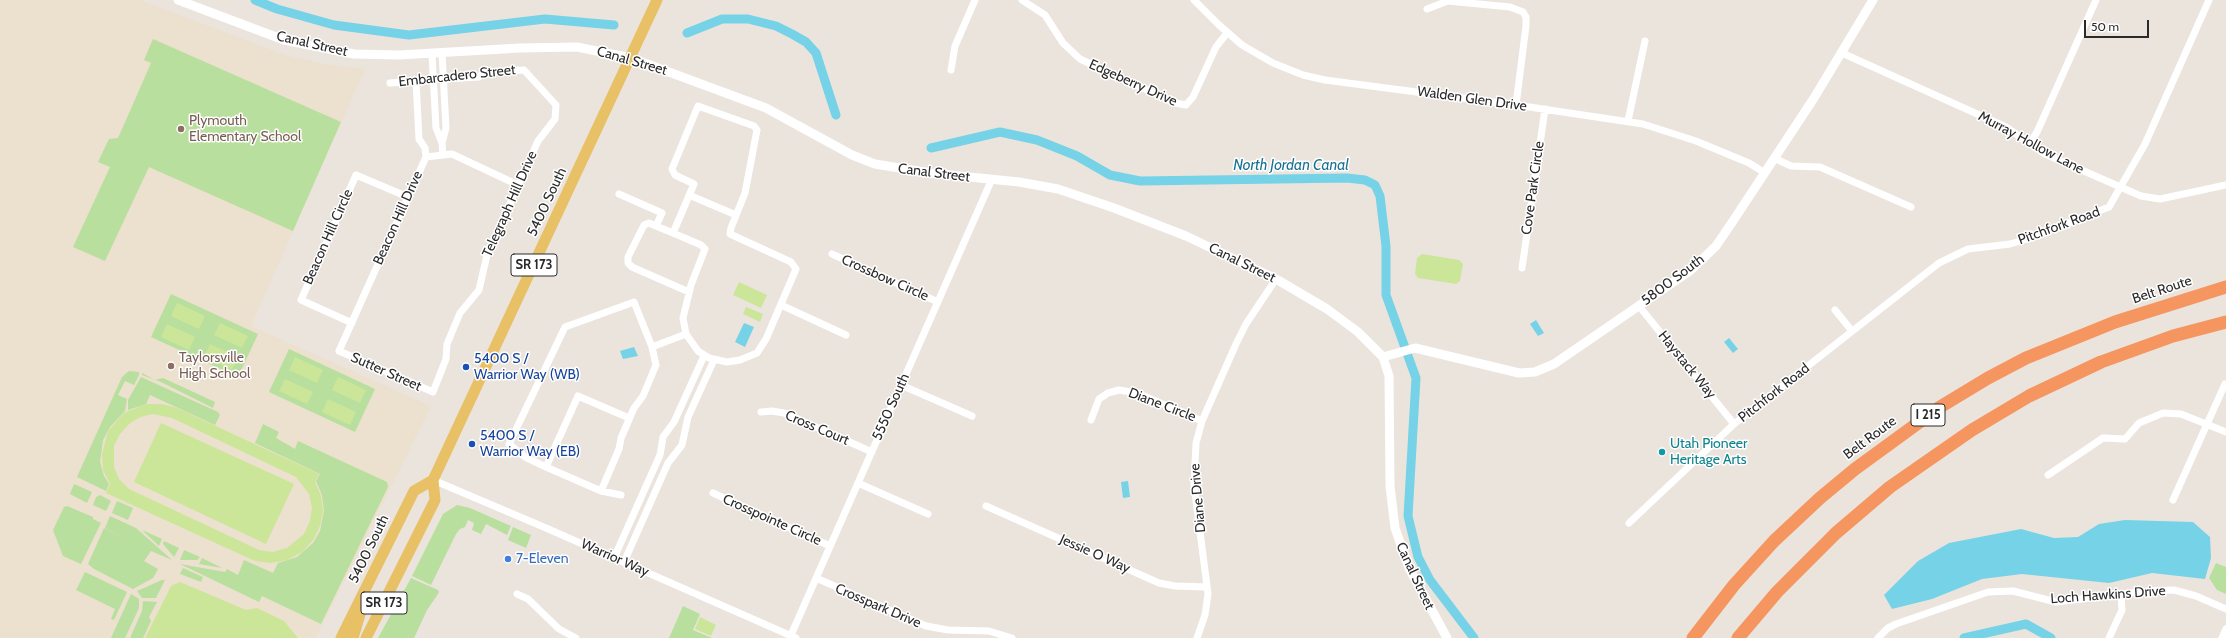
<!DOCTYPE html>
<html>
<head>
<meta charset="utf-8">
<style>
  body { margin:0 }
  #map { position:relative; width:2226px; height:638px; overflow:hidden; background:#ebe4dd; font-family:Cabin,sans-serif }
  canvas { display:block }
  .scale { position:absolute; left:2084px; top:20px; width:65px; height:18px; box-sizing:border-box; border:2px solid #2a2a2a; border-top:0; padding-left:5px; font-size:12px; line-height:14px; white-space:nowrap; color:#2a2a2a; -webkit-text-stroke:3px #fff; paint-order:stroke }
</style>
</head>
<body>
<div id="map">
<canvas width="2226" height="638"></canvas>
<div class="scale">50 m</div>
</div>
<script>
const ctx = document.querySelector('canvas').getContext('2d');
ctx.lineJoin = 'round';
function fillPath(path, color) { ctx.fillStyle = color; ctx.fill(path, 'evenodd'); }
const shape = rows => new Path2D(rows.map(r => 'M' + r).join(''));
function trace(path, color, width, dash) { ctx.strokeStyle = color; ctx.lineWidth = width; ctx.lineCap = dash ? 'butt' : 'round'; ctx.setLineDash(dash || []); ctx.stroke(path); }
function drawText(font, color, halo, rows, align = 'center') {
  ctx.font = font + ' Cabin,sans-serif'; ctx.lineWidth = 3; ctx.setLineDash([]); ctx.textBaseline = 'middle'; ctx.strokeStyle = halo; ctx.fillStyle = color; for (const [text, x, y, turn = 0] of rows) {
    ctx.save(); ctx.translate(x, y); ctx.rotate((+turn || 0) * Math.PI / 180); ctx.textAlign = isNaN(turn) ? turn : align; if (halo) ctx.strokeText(text, 0, 0); ctx.fillText(text, 0, 0); ctx.restore();
  }
}
fillPath(shape([
  [0,0,140,0,288,56,323,64,365,69,251,326,431,406,316,638,0,638]
]), '#ece0ce');
fillPath(shape([
  [153,39,341,122,293,231,149,167,105,261,73,247,110,167,98,162,109,139,118,138,130,111,151,63,144,60],
  [171,294,258,334,238,377,151,337],
  [289,349,375,389,355,432,269,392],
  [129,371,139,372,139,375,134,385,125,381,118,395,127,399,125,411,110,427,103,440,100,462,104,476,109,484,106,491,77,477,122,377],
  [142,373,155,380,163,378,215,402,213,408,161,382,142,375],
  [141,377,218,412,220,415,215,425,150,395,146,404,128,410,128,400],
  [263,424,279,432,276,438,295,449,298,441,387,482,388,487,321,624,262,596,259,602,180,564,225,572,227,569,238,575,244,560,273,573,278,563,297,557,313,543,320,531,324,511,322,495,316,481,320,474,255,443],
  [74,484,92,492,87,503,70,494],
  [100,495,111,501,106,511,93,505,96,497],
  [117,501,133,508,128,520,112,513],
  [457,505,470,508,511,526,507,535,486,524,481,534,472,530,474,523,468,520,465,527,460,529,456,534,431,585,412,576,443,514],
  [67,506,93,517,93,519,101,523,81,564,63,556,53,530,64,507],
  [110,516,136,528,172,560,151,551,144,561,158,569,153,578,133,589,94,569,88,564,104,528,127,539,105,528],
  [513,527,531,535,526,548,508,540],
  [142,530,162,539,159,546],
  [164,541,179,548,174,557,163,544],
  [184,550,200,557,197,560,180,560],
  [202,558,222,568,199,564],
  [2216,563,2226,567,2226,594,2217,590,2209,578],
  [183,568,203,577,201,582,180,574],
  [85,572,127,592,114,620,111,619,115,609,76,590],
  [411,578,438,590,439,592,436,597,427,610,414,638,378,638],
  [162,580,165,580,156,598,142,598,137,591],
  [131,594,139,599,139,608,125,638,111,638],
  [143,601,157,602,149,617,151,621,143,638,130,638,142,611],
  [683,606,700,614,693,630,712,638,669,638]
]), '#b8df9d');
fillPath(shape([
  [1422,254,1459,260,1463,264,1460,281,1456,284,1418,278,1415,274,1417,258],
  [739,282,767,295,761,308,733,295],
  [177,303,205,316,199,329,171,316],
  [746,307,763,314,760,322,743,314],
  [220,323,248,336,242,348,214,335],
  [167,324,195,337,189,350,161,337],
  [210,344,238,357,232,370,204,357],
  [295,357,323,370,317,383,289,370],
  [338,377,366,390,360,403,332,390],
  [285,379,313,392,307,404,279,391],
  [328,399,356,412,350,425,322,412],
  [146,404,162,404,177,408,319,474,315,482,321,496,323,511,320,526,313,540,302,552,287,560,271,563,255,561,106,493,110,484,103,470,102,454,108,431,124,413],
  [153,414,172,418,296,477,309,494,312,507,310,521,304,534,287,548,273,552,259,550,129,489,119,479,114,467,114,446,120,434,129,424,140,417],
  [161,423,294,484,266,544,134,482],
  [180,582,246,610,257,608,284,621,298,638,145,638,171,586],
  [700,617,716,625,711,636,695,629]
]), '#cbe699');
fillPath(shape([
  [1536,320,1544,333,1538,336,1530,324],
  [744,323,754,327,745,347,735,342],
  [1729,338,1738,349,1733,353,1724,342],
  [634,347,638,356,623,359,620,351],
  [1128,481,1130,497,1123,498,1121,482],
  [2125,520,2193,522,2210,537,2211,558,2205,579,2152,573,2109,583,2022,574,1982,579,1932,599,1892,609,1884,595,1918,561,1949,543,2021,529,2054,538,2078,537,2099,524]
]), '#76d2e7');
trace(shape([
  [255,0,277,9,334,25,409,35,545,19,614,25],
  [687,33,722,19,748,19,776,26,792,34,806,42,816,53,836,115],
  [931,148,1000,132,1037,140,1077,156,1110,175,1140,181,1347,178,1365,180,1375,185,1380,196,1386,246,1386,295,1416,378,1408,516,1418,557,1430,580,1474,638],
  [1964,638,2026,624,2051,638]
]), '#76d2e7', 9);
trace(shape([
  [1022,0,1045,15,1063,43,1080,59,1175,103,1186,105,1193,97,1216,47,1227,33],
  [1194,0,1219,25,1242,45,1273,63,1303,75,1325,80,1516,105,1643,124,1696,141,1749,163,1765,173],
  [1427,9,1448,1,1510,7,1523,12,1526,17,1526,26,1516,105],
  [1842,53,2006,127,2045,154,2141,196,2160,199,2226,185],
  [432,54,436,128,442,143,443,155],
  [951,70,955,46,975,0],
  [390,83,444,79,479,77,485,72,524,70,556,105,555,119,538,141,487,255,479,290,460,313,447,344,446,359,433,392,339,351,426,157,425,148,419,139,416,81],
  [1628,121,1645,41],
  [442,143,446,128,442,53],
  [2030,143,2037,132,2096,0],
  [426,157,452,154,518,185],
  [1774,158,1791,166,1820,167,1911,207],
  [619,194,662,213,656,226,673,233,701,245,705,249,691,285,683,318,686,334,698,351,709,358,727,362,740,360,757,353,766,339,796,269,791,262,730,234,731,228,745,193,757,130,754,126,698,106,672,169,675,175,694,184,673,233],
  [689,195,736,215],
  [656,226,649,223,644,225,628,257,628,263,632,267,689,292],
  [832,254,938,302],
  [1522,268,1545,109],
  [781,305,846,335],
  [1639,306,1734,424],
  [1835,310,1852,331],
  [352,323,301,300,356,175,408,197],
  [652,347,686,334],
  [901,385,972,416],
  [761,412,772,411,784,413,872,452],
  [1091,420,1099,399,1108,393,1119,390,1137,393,1202,421],
  [546,467,578,396,629,418],
  [2048,475,2103,438,2125,439,2139,423,2163,413,2181,414,2226,432],
  [433,480,546,528,796,638],
  [858,483,928,514],
  [601,491,619,449,621,438,634,408,643,396,656,365,652,347,634,302,565,327,509,444,525,457,546,467,601,491,621,495],
  [713,493,830,546],
  [2173,500,2225,384],
  [986,506,1159,583,1175,586,1207,587],
  [1629,523,1734,424,1939,263,1968,249,2010,244,2031,238,2109,207,2145,144,2209,0],
  [614,558,660,455,663,437,674,422,704,356],
  [624,562,668,463,682,445,688,417,714,360],
  [816,578,926,626,948,630,989,631,1012,638],
  [517,594,528,599,559,629,576,638],
  [791,635,992,179],
  [1197,638,1205,615,1208,594,1194,485,1196,443,1202,421,1236,344,1246,324,1276,279],
  [1878,638,1888,628,1896,624,1988,592,2013,591,2056,602,2148,591,2174,590,2196,596,2226,609],
  [2109,638,2122,610,2121,595],
  [2222,638,2226,629]
]), '#fff', 7);
trace(shape([
  [178,0,284,40,354,54,399,55,520,48,577,47,631,58,766,108,852,155,875,164,930,173,1019,182,1058,189,1114,208,1186,236,1276,279,1327,309,1358,332,1383,357,1389,376,1390,486,1395,528,1409,568,1447,638],
  [1383,357,1415,348,1519,373,1535,372,1554,364,1691,270,1716,246,1733,221,1814,98,1873,0]
]), '#fff', 9);
trace(shape([
  [341,638,414,491,433,480],
  [353,638,361,611],
  [366,638,435,500,433,480,657,0]
]), '#e8c065', 11);
trace(shape([
  [1693,638,1734,585,1774,541,1820,498,1855,469,1940,407,1988,378,2026,358,2115,322,2226,287],
  [1738,638,1777,592,1836,533,1890,487,1972,430,2029,396,2101,362,2173,336,2226,322]
]), '#f5955f', 13);
for (const [x, y, r, color] of [
  [181,129,4,"#8d6e63"],
  [171,366,4,"#8d6e63"],
  [466,367,4,"#1a4fb4"],
  [472,444,4,"#1a4fb4"],
  [1662,452,4,"#0f9aa8"],
  [508,559,4,"#3f7fe0"]
]) { const dot = new Path2D(); dot.arc(x, y, r, 0, 2 * Math.PI); ctx.fillStyle = color; ctx.fill(dot); trace(dot, '#fff', 1.5); }
for (const [x, y, w] of [
  [534,265,46],
  [1928,415,34],
  [384,603,46]
]) { const box = new Path2D(); box.roundRect(x - w / 2, y - 11, w, 22, 3); ctx.fillStyle = '#fff'; ctx.fill(box); trace(box, '#2a2a2a', 1); }
drawText('bold 13px', '#2a2a2a', null, [
  ["SR 173",534,265],
  ["I 215",1928,415],
  ["SR 173",384,603]
]);
drawText('14px', '#2a2a2a', '#fff', [
  ["Canal Street",312,44,13],
  ["Canal Street",632,61,16],
  ["Embarcadero Street",457,76,-6],
  ["Edgeberry Drive",1133,83,24],
  ["Walden Glen Drive",1472,99,8],
  ["Murray Hollow Lane",2031,143,28],
  ["Canal Street",934,173,7],
  ["Cove Park Circle",1533,188,-82],
  ["5400 South",547,202,-65],
  ["Telegraph Hill Drive",510,204,-66],
  ["Beacon Hill Drive",398,218,-66],
  ["Pitchfork Road",2059,226,-20],
  ["Beacon Hill Circle",328,237,-66],
  ["Canal Street",1242,263,26],
  ["Crossbow Circle",885,278,24],
  ["5800 South",1673,280,-37],
  ["Belt Route",2162,290,-18],
  ["Haystack Way",1687,365,51],
  ["Sutter Street",386,372,24],
  ["Pitchfork Road",1774,393,-38],
  ["Diane Circle",1162,405,21],
  ["5550 South",891,407,-66],
  ["Cross Court",817,428,23],
  ["Belt Route",1870,438,-37],
  ["Diane Drive",1198,498,-95],
  ["Crosspointe Circle",772,520,24],
  ["5400 South",369,549,-64],
  ["Jessie O Way",1095,554,24],
  ["Warrior Way",615,558,24],
  ["Canal Street",1415,576,65],
  ["Loch Hawkins Drive",2108,595,-4],
  ["Crosspark Drive",878,606,23]
]);
drawText('14px', '#785e54', '#fff', [
  ["Plymouth",189,121],
  ["Elementary School",189,137],
  ["Taylorsville",179,358],
  ["High School",179,374]
], 'left');
drawText('14px', '#164399', '#fff', [
  ["5400 S /",474,359],
  ["Warrior Way (WB)",474,375],
  ["5400 S /",480,436],
  ["Warrior Way (EB)",480,452]
], 'left');
drawText('14px', '#0d838f', '#fff', [
  ["Utah Pioneer",1670,444],
  ["Heritage Arts",1670,460]
], 'left');
drawText('14px', '#366cbe', '#fff', [
  ["7-Eleven",516,559]
], 'left');
drawText('italic 15px', '#157293', '#fff', [
  ["North Jordan Canal",1291,166]
]);
</script>
</body>
</html>
